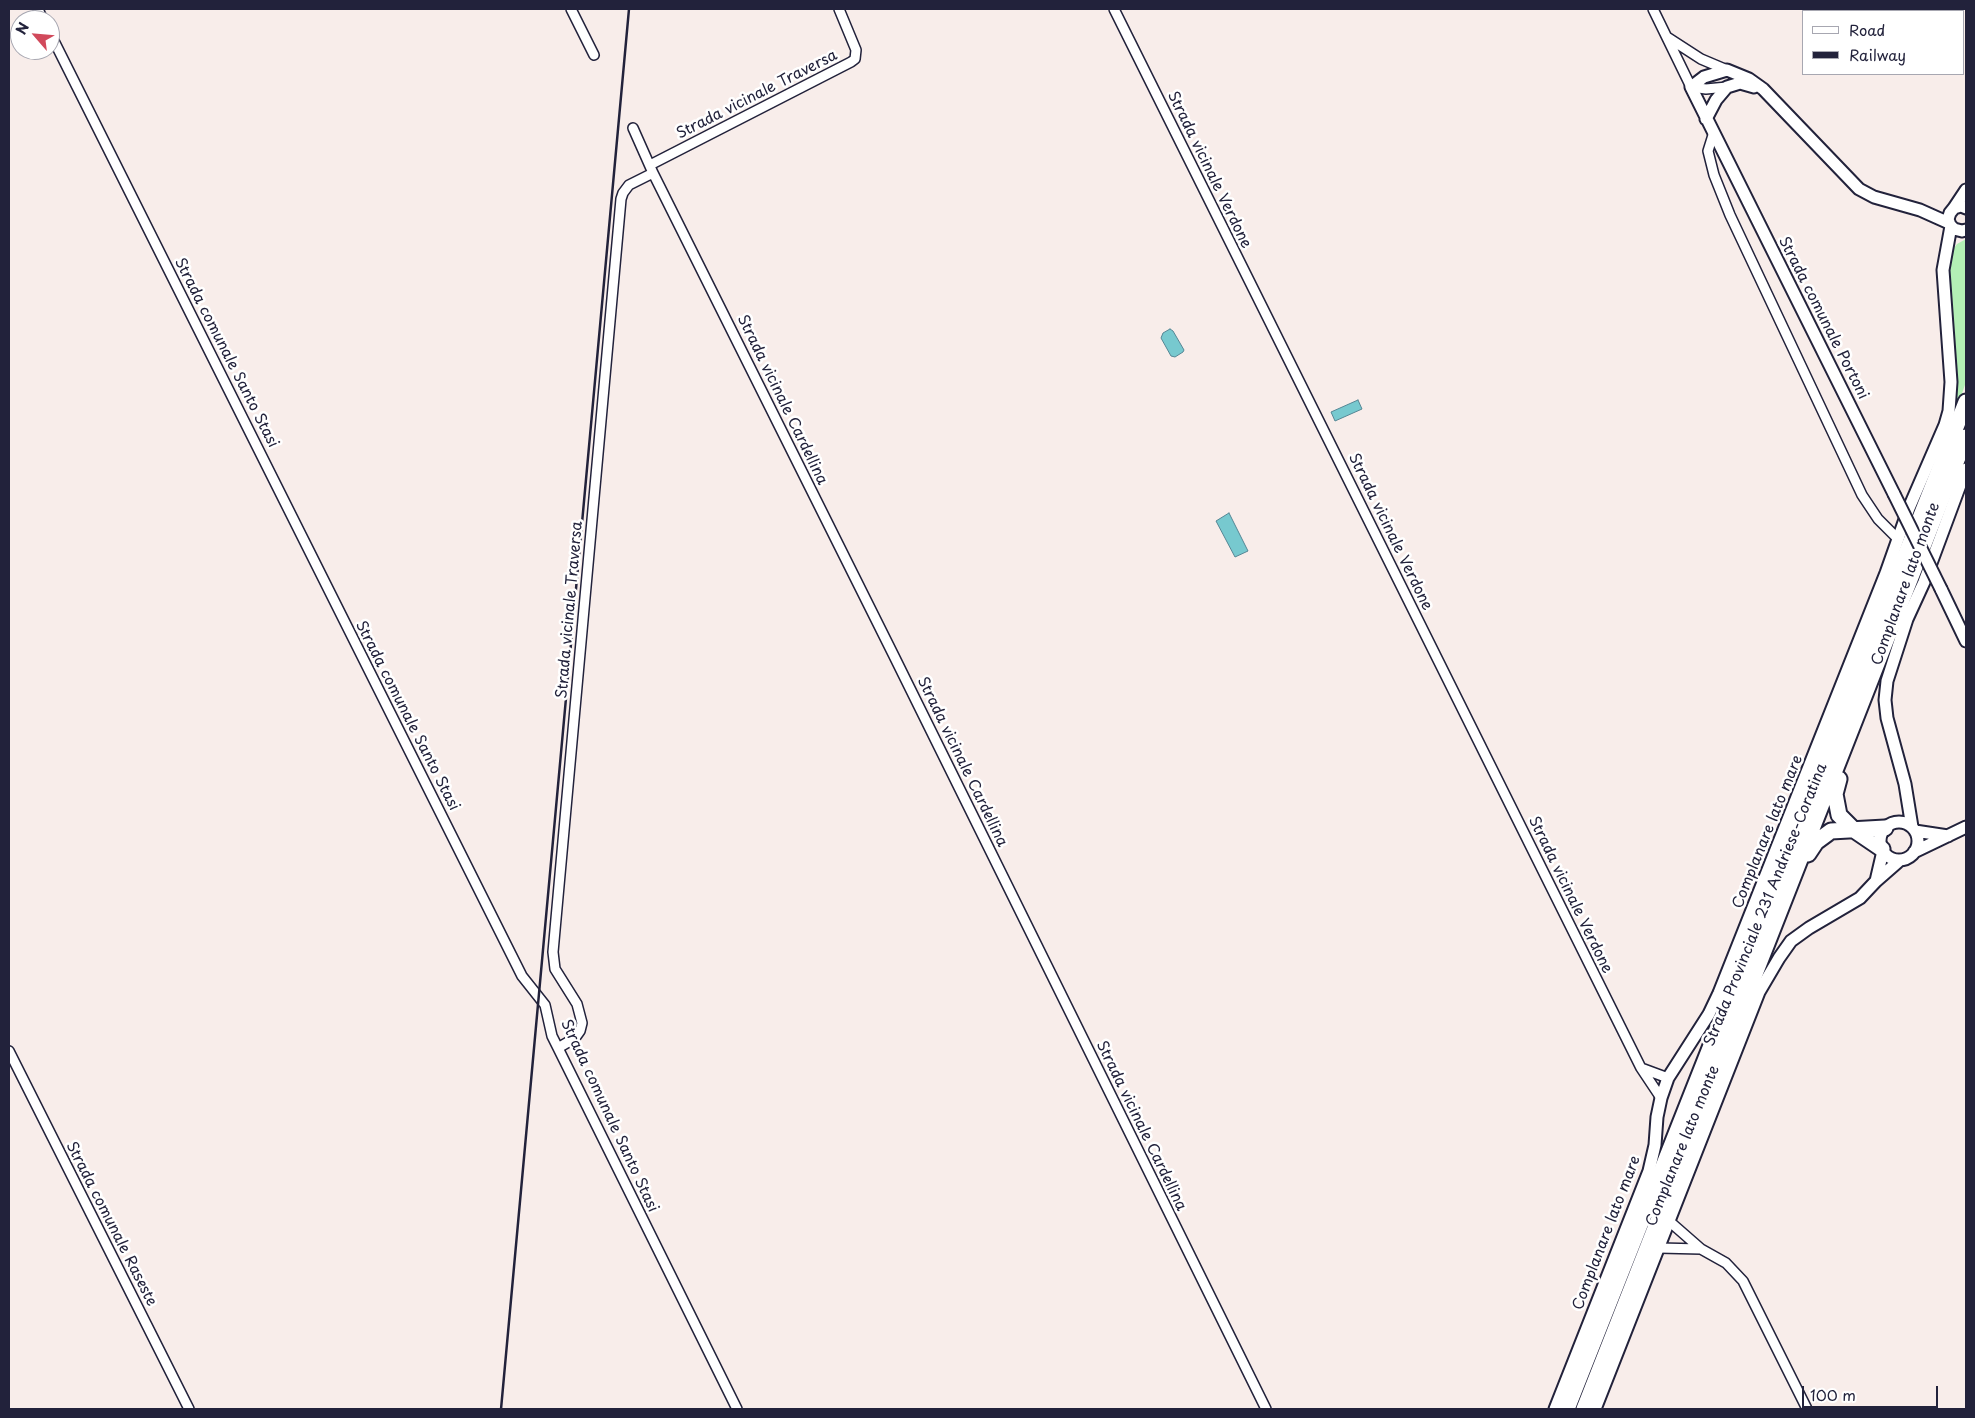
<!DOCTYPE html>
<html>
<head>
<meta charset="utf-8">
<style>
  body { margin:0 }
  #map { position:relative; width:1975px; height:1418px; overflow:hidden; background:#f8edea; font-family:"Playpen Sans",sans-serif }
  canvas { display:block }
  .frame { position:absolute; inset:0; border:10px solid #22223b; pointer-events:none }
  .legend { position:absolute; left:1802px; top:10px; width:162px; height:65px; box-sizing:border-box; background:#fff; border:1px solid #a7a7b1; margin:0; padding:6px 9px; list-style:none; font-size:15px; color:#22223b }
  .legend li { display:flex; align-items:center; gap:10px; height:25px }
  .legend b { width:25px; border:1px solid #a7a7b1 }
  .north { position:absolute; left:10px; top:10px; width:50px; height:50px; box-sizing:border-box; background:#fff; border:1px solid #a7a7b1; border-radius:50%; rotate:297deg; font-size:14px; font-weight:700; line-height:20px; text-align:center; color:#22223b }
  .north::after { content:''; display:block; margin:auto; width:18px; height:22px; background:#d1495b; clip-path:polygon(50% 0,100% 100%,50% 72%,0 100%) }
  .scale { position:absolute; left:1802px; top:1386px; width:136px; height:22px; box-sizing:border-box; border:2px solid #22223b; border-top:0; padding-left:6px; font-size:15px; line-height:18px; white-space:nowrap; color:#22223b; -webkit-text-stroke:4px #fff; paint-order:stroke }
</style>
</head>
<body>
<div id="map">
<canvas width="1975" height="1418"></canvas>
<div class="frame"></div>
<ul class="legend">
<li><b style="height:6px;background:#fff"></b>Road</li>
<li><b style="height:6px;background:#22223b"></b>Railway</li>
</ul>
<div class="north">N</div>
<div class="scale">100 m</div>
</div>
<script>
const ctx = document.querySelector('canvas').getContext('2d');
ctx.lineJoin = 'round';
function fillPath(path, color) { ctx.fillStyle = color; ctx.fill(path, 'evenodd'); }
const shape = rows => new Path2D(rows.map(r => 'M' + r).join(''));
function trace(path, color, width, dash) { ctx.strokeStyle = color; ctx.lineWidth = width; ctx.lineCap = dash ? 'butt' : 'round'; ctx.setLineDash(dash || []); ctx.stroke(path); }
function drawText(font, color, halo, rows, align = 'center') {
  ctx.font = font + ' "Playpen Sans",sans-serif'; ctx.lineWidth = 5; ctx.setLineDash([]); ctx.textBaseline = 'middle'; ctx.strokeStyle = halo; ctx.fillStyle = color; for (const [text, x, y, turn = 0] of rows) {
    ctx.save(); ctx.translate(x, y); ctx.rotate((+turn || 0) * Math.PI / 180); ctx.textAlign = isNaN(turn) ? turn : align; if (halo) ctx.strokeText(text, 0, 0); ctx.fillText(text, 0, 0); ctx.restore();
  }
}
fillPath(shape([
  [1966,239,1966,382,1953,419,1956,380,1947,270,1951,252,1957,244]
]), '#b3f0b5');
const water = shape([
  [1170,329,1173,331,1184,350,1183,352,1175,357,1171,356,1161,338,1163,333,1170,329],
  [1358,400,1362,409,1335,421,1331,412,1358,400],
  [1229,513,1248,551,1235,557,1216,521,1229,513]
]);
fillPath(water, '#77c9cf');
trace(water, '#558694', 1);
const minor = shape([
  [38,9,43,20],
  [571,9,594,55],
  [1114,9,1641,1068,1661,1098],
  [1653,9,1691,87,1706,89,1727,87],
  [50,33,522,976,545,1005,552,1036,558,1048,737,1409],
  [1667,37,1701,59,1727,70],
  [633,128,653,173,894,656,1266,1409],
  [1713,135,1708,151,1714,175,1730,215,1862,495,1878,519,1897,538],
  [650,165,851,62,855,59,856,50,839,9],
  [558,1048,575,1038,580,1031,582,1023,577,1004,555,969,553,952,621,199,623,193,629,185,653,173],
  [9,1051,189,1409],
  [1641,1068,1668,1078],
  [1669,1221,1701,1249,1726,1263,1743,1281,1807,1409],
  [1659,1248,1701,1249]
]);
const tertiary = shape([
  [1706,119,1716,100,1727,87,1740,83,1754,87],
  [1954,208,1966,190],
  [1966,208,1961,206,1954,208,1950,213,1948,219,1950,225,1954,229,1962,231,1966,230],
  [1894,494,1691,87,1704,77,1727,70,1749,79,1763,89,1859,189,1874,197,1920,210,1949,223],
  [1941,589,1966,641],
  '1880 841a19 19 0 1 1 38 0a19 19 0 1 1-38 0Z',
  [1912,827,1905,784,1887,718,1885,700,1887,681,1907,619,1924,582,1966,469],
  [1915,831,1948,836],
  [1914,852,1966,827],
  [1876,881,1883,851],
  [1555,1409,1649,1171,1655,1145,1657,1117,1661,1098,1668,1078,1709,1014,1719,993,1886,573,1909,508,1945,425,1949,411,1951,382,1943,270,1951,226],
  [1595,1409,1759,992,1779,958,1791,941,1809,928,1860,898,1876,881,1900,860]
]);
const trunk = shape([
  [1839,779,1835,794,1839,815,1854,830,1882,849],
  [1808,854,1816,842,1831,831,1885,828],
  [1567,1409,1966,402],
  [1584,1409,1966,437]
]);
trace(minor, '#22223b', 12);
trace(tertiary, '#22223b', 15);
trace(trunk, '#22223b', 19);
trace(minor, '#fff', 9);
trace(tertiary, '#fff', 11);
trace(trunk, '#fff', 15);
trace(shape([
  [501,1409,629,9]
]), '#22223b', 2.5);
const tertiaryBridge = shape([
  [1894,494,1941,589]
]);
trace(tertiaryBridge, '#22223b', 15, []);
trace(tertiaryBridge, '#fff', 11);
drawText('15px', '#22223b', '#fff', [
  ["Strada vicinale Traversa",757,95,-27],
  ["Strada vicinale Verdone",1209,170,64],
  ["Strada comunale Portoni",1823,318,63],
  ["Strada comunale Santo Stasi",226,353,63],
  ["Strada vicinale Cardellina",782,400,64],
  ["Strada vicinale Verdone",1390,532,64],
  ["Complanare lato monte",1906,584,-70],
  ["Strada vicinale Traversa",570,610,-85],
  ["Strada comunale Santo Stasi",407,716,63],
  ["Strada vicinale Cardellina",962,762,64],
  ["Complanare lato mare",1768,832,-68],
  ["Strada vicinale Verdone",1570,895,64],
  ["Strada Provinciale 231 Andriese-Coratina",1766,905,-68],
  ["Strada comunale Santo Stasi",609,1116,65],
  ["Strada vicinale Cardellina",1141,1126,64],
  ["Complanare lato monte",1683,1146,-68],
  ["Strada comunale Raseste",111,1224,63],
  ["Complanare lato mare",1607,1233,-69]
]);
</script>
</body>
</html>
